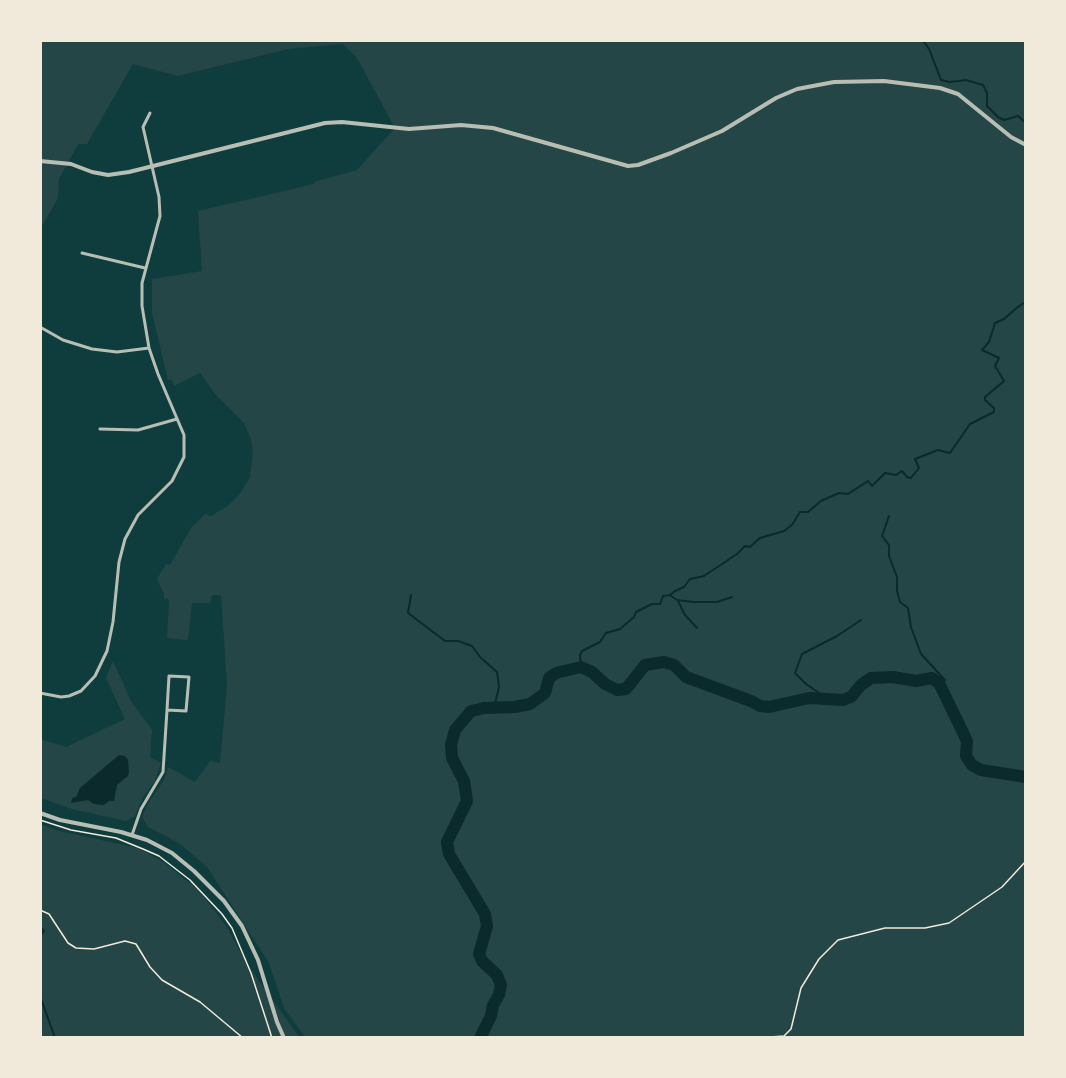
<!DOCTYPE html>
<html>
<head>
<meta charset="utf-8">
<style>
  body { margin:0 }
  #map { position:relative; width:1066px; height:1078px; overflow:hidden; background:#0f3d3e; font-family:Raleway,sans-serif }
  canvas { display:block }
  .frame { position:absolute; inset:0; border:42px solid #f1e9da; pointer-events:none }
</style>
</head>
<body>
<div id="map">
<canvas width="1066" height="1078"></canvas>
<div class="frame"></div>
</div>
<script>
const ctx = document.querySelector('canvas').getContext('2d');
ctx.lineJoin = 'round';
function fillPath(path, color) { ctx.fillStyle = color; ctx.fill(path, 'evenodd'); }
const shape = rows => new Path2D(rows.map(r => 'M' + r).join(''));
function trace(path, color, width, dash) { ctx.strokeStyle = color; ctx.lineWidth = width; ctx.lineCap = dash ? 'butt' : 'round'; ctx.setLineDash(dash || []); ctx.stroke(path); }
fillPath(shape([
  [41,41,1025,41,1025,1037,305,1037,284,1008,269,963,207,867,179,843,148,827,142,817,149,802,164,780,168,767,195,782,210,761,220,763,227,685,221,595,212,595,210,603,192,603,188,640,167,638,169,602,167,598,164,599,164,594,157,579,166,564,170,565,191,528,205,514,211,516,229,505,240,494,250,477,253,453,251,439,244,423,216,395,200,373,174,386,171,379,168,380,152,313,152,279,202,271,198,211,314,184,314,182,357,170,395,128,357,58,343,44,288,49,178,76,133,64,87,144,78,144,59,179,58,198,41,228],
  [113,661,131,701,152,730,150,757,161,763,155,781,143,797,135,816,126,821,72,809,41,798,40,739,66,747,125,719,106,678],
  [40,824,59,831,138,848,165,863,189,883,192,881,226,926,246,962,299,1037,41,1037]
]), '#244646');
fillPath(shape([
  [119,755,125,756,128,760,129,772,128,776,117,785,114,801,109,801,104,805,94,804,88,800,71,803,72,798,76,797,80,788]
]), '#0a2a2b');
trace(shape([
  [877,40,883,40],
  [919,40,924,42,929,49,941,80,950,82,966,80,983,85,987,93,987,106,998,117,1004,120,1018,116,1026,123],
  [889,516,882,536,889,545,889,556,897,577,897,591,900,602,908,608,911,627,921,654,945,680,939,683],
  [411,595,408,613,445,641,458,641,472,646,480,657,497,672,499,687,494,708],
  [671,596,677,600,693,602,717,602,732,597],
  [678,601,685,615,697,628],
  [581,667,580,655,582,651,600,642,606,633,620,629,634,617,636,612,652,604,660,604,663,596,670,595,675,591,684,587,690,579,704,576,737,554,745,546,750,547,760,538,784,531,792,525,800,512,808,512,821,501,839,493,848,494,868,481,872,486,885,473,896,475,902,471,907,477,911,478,919,468,915,459,938,450,950,453,970,424,994,412,994,408,985,400,985,397,1004,381,995,366,999,358,982,350,989,342,995,323,1004,319,1019,306,1026,302],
  [824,699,819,693,806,684,795,673,802,654,837,636,861,620],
  [40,927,44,931,40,936],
  [40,996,55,1038]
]), '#0a2a2b', 2);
trace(shape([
  [480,1038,491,1016,493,1005,499,995,501,985,497,975,482,961,479,954,487,926,485,914,449,854,447,842,467,801,464,781,452,758,451,745,455,730,471,711,484,708,515,707,530,704,545,693,549,678,556,673,581,667,592,672,605,684,617,690,626,689,645,665,664,662,674,665,686,677,751,701,760,706,769,707,809,698,843,700,851,697,861,685,871,678,893,677,916,681,932,678,939,683,967,741,966,756,972,765,981,770,1026,777]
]), '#0a2a2b', 12);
trace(shape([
  [40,820,71,830,116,838,143,849,159,856,190,880,222,914,232,928,251,973,272,1038],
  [40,910,49,914,68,943,76,948,94,949,125,941,136,944,150,967,162,980,200,1002,243,1038],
  [757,1038,784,1036,791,1029,801,988,819,959,838,940,885,928,925,928,949,923,1002,887,1026,861]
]), '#f1e9da', 1.5);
trace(shape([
  [82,253,145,268],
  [40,327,63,340,92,349,117,352,149,348],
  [100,429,138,430,177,419],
  [40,693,61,697,69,696,81,691,95,676,107,651,113,622,119,562,125,539,138,515,172,481,184,457,184,435,158,374,149,348,142,306,142,283,160,216,159,197,143,127,150,113],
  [132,835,141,809,163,772,167,710,186,711,189,677,169,676,167,710]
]), '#b8beb3', 3);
trace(shape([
  [40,161,71,164,92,172,108,175,129,172,325,123,342,122,409,129,461,125,493,128,628,166,638,165,671,153,722,131,776,98,797,89,834,82,884,81,940,88,958,94,1011,137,1026,145],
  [40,813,60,820,121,832,147,840,172,853,194,871,224,901,242,926,258,960,277,1022,284,1038]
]), '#b8beb3', 4);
</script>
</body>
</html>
